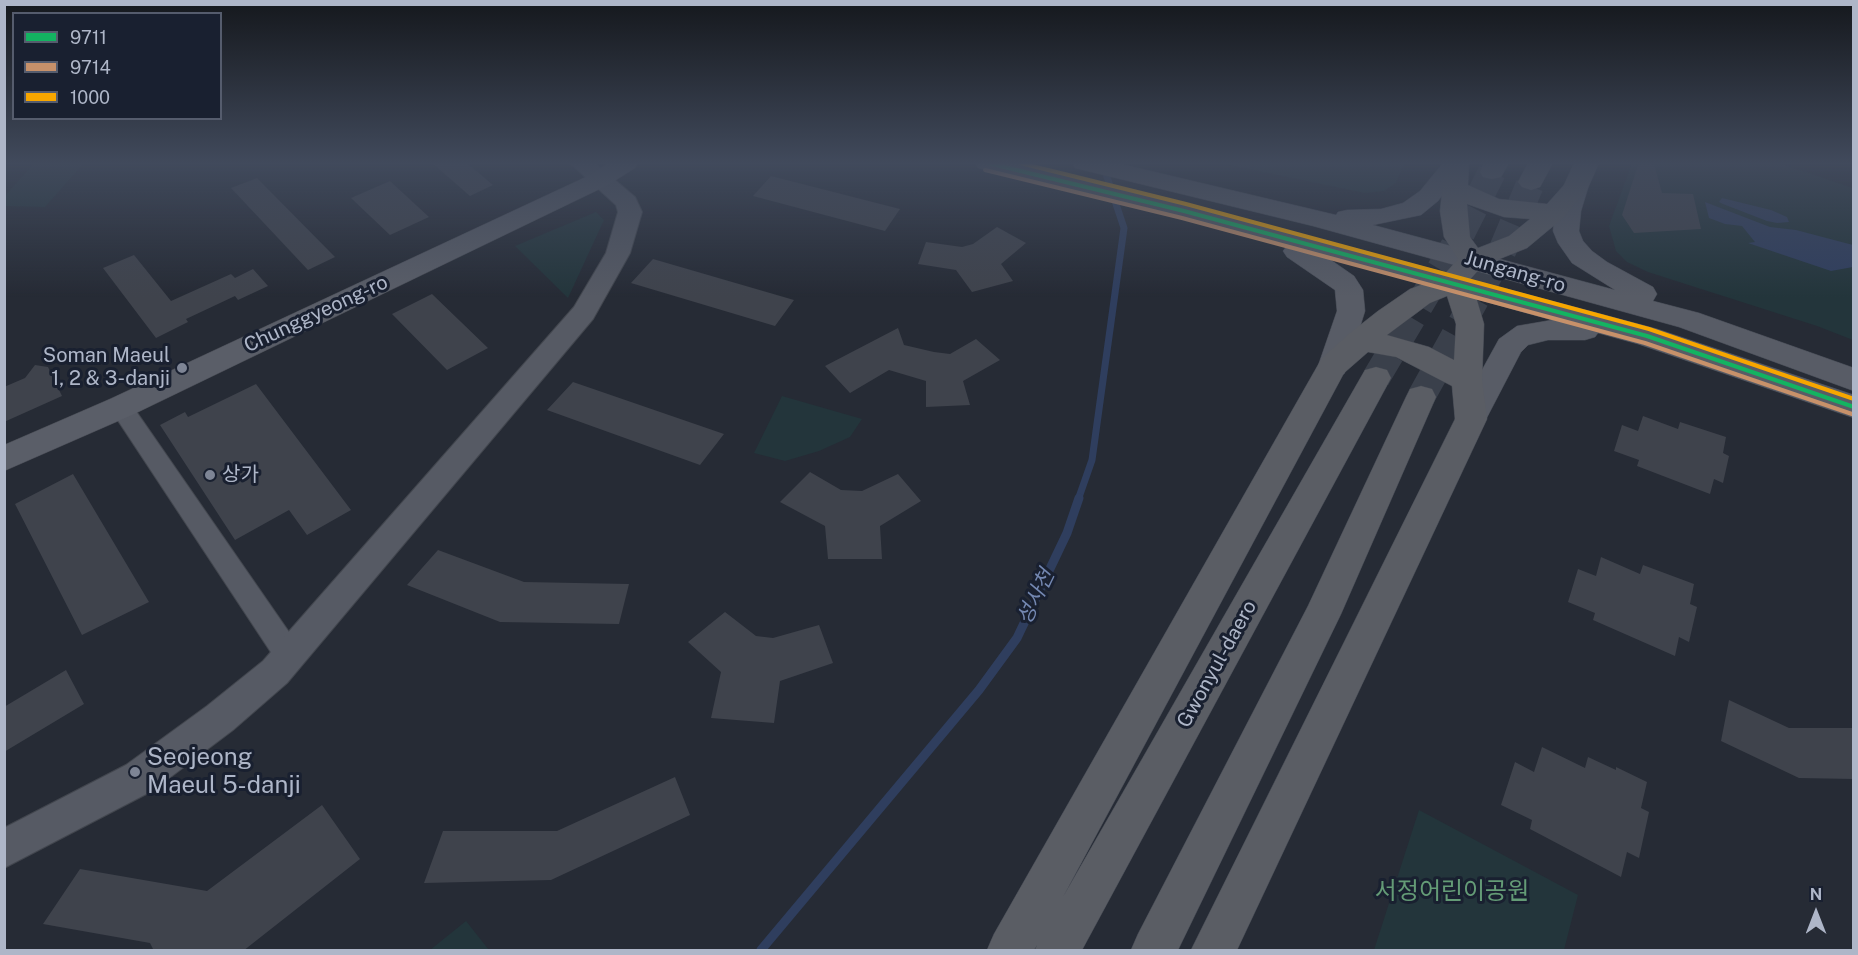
<!DOCTYPE html>
<html>
<head>
<meta charset="utf-8">
<style>
  body { margin:0 }
  #map { position:relative; width:1858px; height:955px; overflow:hidden; background:#262b35; font-family:"Public Sans",sans-serif }
  canvas { display:block }
  .frame { position:absolute; inset:0; border:6px solid #aeb6c8; pointer-events:none }
  .legend { position:absolute; left:12px; top:12px; width:210px; height:108px; box-sizing:border-box; background:#192030; border:2px solid #555c6d; margin:0; padding:8px 10px; list-style:none; font-size:18px; color:#aeb6c8 }
  .legend li { display:flex; align-items:center; gap:12px; height:30px }
  .legend b { width:30px; border:2px solid #555c6d }
  .north { position:absolute; left:1786px; top:883px; width:60px; height:60px; -webkit-text-stroke:4px #192030; paint-order:stroke; rotate:0deg; font-size:16px; font-weight:700; line-height:24px; text-align:center; color:#aeb6c8 }
  .north::after { content:''; display:block; margin:auto; width:21px; height:27px; background:#aeb6c8; clip-path:polygon(50% 0,100% 100%,50% 72%,0 100%) }
</style>
</head>
<body>
<div id="map">
<canvas width="1858" height="955"></canvas>
<div class="frame"></div>
<ul class="legend">
<li><b style="height:8px;background:#13b361"></b>9711</li>
<li><b style="height:8px;background:#c7916a"></b>9714</li>
<li><b style="height:8px;background:#f7a600"></b>1000</li>
</ul>
<div class="north">N</div>
</div>
<script>
const ctx = document.querySelector('canvas').getContext('2d');
ctx.lineJoin = 'round';
function fillPath(path, color) { ctx.fillStyle = color; ctx.fill(path, 'evenodd'); }
const shape = rows => new Path2D(rows.map(r => 'M' + r).join(''));
function trace(path, color, width, dash) { ctx.strokeStyle = color; ctx.lineWidth = width; ctx.lineCap = dash ? 'butt' : 'round'; ctx.setLineDash(dash || []); ctx.stroke(path); }
function drawText(font, color, halo, rows, align = 'center') {
  ctx.font = font + ' "Public Sans","Noto Sans KR",sans-serif'; ctx.lineWidth = 6; ctx.setLineDash([]); ctx.textBaseline = 'middle'; ctx.strokeStyle = halo; ctx.fillStyle = color; for (const [text, x, y, turn = 0] of rows) {
    ctx.save(); ctx.translate(x, y); ctx.rotate((+turn || 0) * Math.PI / 180); ctx.textAlign = isNaN(turn) ? turn : align; if (halo) ctx.strokeText(text, 0, 0); ctx.fillText(text, 0, 0); ctx.restore();
  }
}
fillPath(shape([
  [34,163,84,163,45,207,5,206,5,196],
  [1219,163,1404,163,1396,183,1384,191,1365,193],
  [1632,163,1779,163,1853,188,1853,340,1817,326,1648,272,1627,262,1616,251,1609,226],
  [596,212,604,220,568,298,515,246],
  [782,396,862,419,850,437,819,451,785,461,754,453],
  [1419,810,1578,895,1564,950,1374,950],
  [466,921,489,950,430,950,435,946]
]), '#23353b');
fillPath(shape([
  [1722,198,1771,210,1787,217,1789,222,1777,223,1767,221,1723,204,1719,202],
  [1705,202,1770,227,1796,230,1853,245,1853,267,1831,271,1748,243,1755,242,1742,226,1725,224,1709,218]
]), '#2f3e5e');
trace(shape([
  [1078,500,1092,460,1124,228,1104,168]
]), '#2f3e5e', 7);
trace(shape([
  [761,950,979,690,1017,638,1067,533,1079,498]
]), '#2f3e5e', 9);
fillPath(shape([
  [432,163,467,163,493,185,470,196],
  [1654,164,1662,193,1693,194,1701,229,1634,233,1622,215,1638,165],
  [771,176,900,209,885,231,753,196],
  [257,178,335,257,308,270,231,188],
  [390,181,429,217,390,235,351,198],
  [997,227,1026,243,1001,264,1013,281,972,292,956,270,918,264,926,242,962,247,973,244],
  [134,255,171,301,231,274,235,278,253,269,268,286,238,300,235,296,186,319,188,322,156,338,103,268],
  [653,259,794,300,775,326,631,283],
  [432,294,488,348,447,370,392,314],
  [898,328,904,345,934,352,950,354,976,339,1000,360,963,381,970,405,926,407,926,381,889,370,850,393,825,366],
  [35,365,48,367,62,396,4,422,4,387,25,378],
  [573,382,724,434,700,465,547,410],
  [256,384,351,510,307,535,289,510,235,540,160,425,185,412,188,417],
  [1643,416,1678,429,1680,422,1726,437,1723,453,1729,456,1723,483,1714,479,1710,494,1637,466,1639,460,1614,451,1622,425,1638,431],
  [810,472,841,490,862,491,898,474,921,501,880,526,882,559,828,559,825,526,780,502],
  [73,474,149,602,82,635,15,504],
  [438,550,524,582,629,584,619,624,500,622,407,585],
  [1601,557,1640,574,1643,565,1694,584,1690,604,1697,607,1689,642,1679,637,1675,656,1593,620,1595,613,1568,602,1578,569,1596,576],
  [725,612,756,636,773,638,819,625,833,663,780,681,774,723,711,718,721,672,688,642],
  [66,670,84,704,4,752,4,707],
  [1729,700,1789,728,1854,728,1854,779,1799,778,1721,741],
  [1542,747,1585,768,1588,757,1616,770,1616,767,1647,782,1641,808,1649,812,1639,858,1627,852,1621,877,1530,829,1532,820,1501,805,1515,762,1534,772],
  [675,777,690,815,551,880,424,883,443,831,557,831],
  [322,805,360,859,243,951,154,951,150,943,43,924,80,869,207,891]
]), '#3f434c');
trace(shape([
  [1376,378,1454,247,1492,172],
  [1421,397,1503,249,1531,182]
]), '#3a404b', 28, [28, 14]);
const minor = shape([
  [121,399,129,401,300,648,304,657,300,666,290,669,280,666,113,413,110,407,113,401,121,399]
]);
const tertiary = shape([
  [570,163,595,163,635,197,642,212,630,253,593,319,287,683,233,730,152,791,4,868,4,828,126,765,207,706,263,661,574,307,606,253,618,212,616,205,570,163]
]);
const secondary = shape([
  [608,163,638,163,635,168,608,185,132,415,4,471,4,445,110,399,590,175,608,163]
]);
const primary = shape([
  [975,163,1019,163,1184,203,1657,329,1854,395,1854,418,1638,344,1598,333,1595,337,1585,340,1548,340,1528,345,1521,352,1482,427,1471,431,1460,427,1455,419,1499,339,1517,326,1552,320,1328,258,1354,276,1363,290,1365,311,1348,366,1344,374,1333,377,1322,374,1318,366,1337,311,1335,290,1287,257,1283,251,1286,247,1177,217,978,168,975,163],
  [1072,163,1117,163,1336,215,1338,212,1347,210,1381,209,1403,203,1420,191,1443,163,1468,163,1438,201,1421,215,1373,225,1615,290,1572,263,1558,243,1553,231,1555,211,1562,188,1566,183,1575,180,1584,183,1588,188,1581,211,1579,231,1583,241,1592,251,1607,262,1653,287,1657,294,1653,301,1699,313,1854,368,1854,391,1679,327,1313,226,1075,168,1072,163]
]);
const trunk = shape([
  [1445,163,1469,163,1468,185,1499,199,1547,204,1564,185,1574,163,1599,163,1588,188,1563,218,1527,248,1482,266,1467,283,1476,297,1484,324,1482,380,1487,419,1237,950,1191,950,1455,419,1452,386,1396,357,1368,352,1344,373,1063,897,1365,370,1376,367,1387,370,1391,378,1082,950,1035,950,1037,945,1034,950,987,950,994,934,1322,358,1350,333,1378,311,1410,289,1442,277,1458,259,1444,237,1440,211,1445,163],
  [1467,204,1504,217,1530,219,1509,236,1478,248,1470,237,1467,204],
  [1447,296,1456,324,1454,360,1429,347,1387,335,1430,303,1447,296],
  [1484,163,1509,163,1501,177,1492,179,1483,177,1480,172,1484,163],
  [1528,163,1553,163,1540,187,1531,190,1522,187,1518,182,1528,163],
  [1421,386,1432,389,1436,397,1341,614,1178,950,1131,950,1138,934,1308,606,1406,397,1410,389,1421,386]
]);
trace(minor, '#42464e', 2);
trace(tertiary, '#42464e', 2);
trace(secondary, '#42464e', 1);
trace(primary, '#434852', 1);
trace(trunk, '#424751', 1);
fillPath(minor, '#565a64');
fillPath(tertiary, '#565a64');
fillPath(secondary, '#5a5e68');
fillPath(primary, '#585c66');
fillPath(trunk, '#5a5d64');
trace(shape([
  [988,163,1184,211,1647,336,1854,407]
]), '#13b361', 4);
trace(shape([
  [985,170,1182,218,1645,343,1852,414]
]), '#c7916a', 4);
trace(shape([
  [1020,163,1186,204,1649,329,1854,399]
]), '#f7a600', 4);
const sky = ctx.createLinearGradient(0, 0, 0, 297);
sky.addColorStop(0, '#15181d');
sky.addColorStop(0.55, '#414a5c');
sky.addColorStop(1, '#414a5c00');
ctx.fillStyle = sky;
ctx.fillRect(0, 0, 1858, 297);
for (const [x, y, r, color] of [
  [182,368,6,"#7e8595"],
  [210,475,6,"#7e8595"],
  [135,772,6,"#7e8595"]
]) { const dot = new Path2D(); dot.arc(x, y, r, 0, 2 * Math.PI); ctx.fillStyle = color; ctx.fill(dot); trace(dot, '#192030', 2); }
drawText('20px', '#aeb6c8', '#192030', [
  ["Jungang-ro",1515,272,16],
  ["Chunggyeong-ro",316,314,-25],
  ["Gwonyul-daero",1217,664,-61]
]);
drawText('20px', '#aeb6c8', '#192030', [
  ["Soman Maeul",170,356],
  ["1, 2 & 3-danji",170,379],
  ["상가",222,475,"left"]
], 'right');
drawText('italic 21px', '#7488b2', '#192030', [
  ["성사천",1036,597,-64]
]);
drawText('24px', '#aeb6c8', '#192030', [
  ["Seojeong",147,758],
  ["Maeul 5-danji",147,786]
], 'left');
drawText('24px', '#649b76', '#192030', [
  ["서정어린이공원",1452,892]
]);
</script>
</body>
</html>
